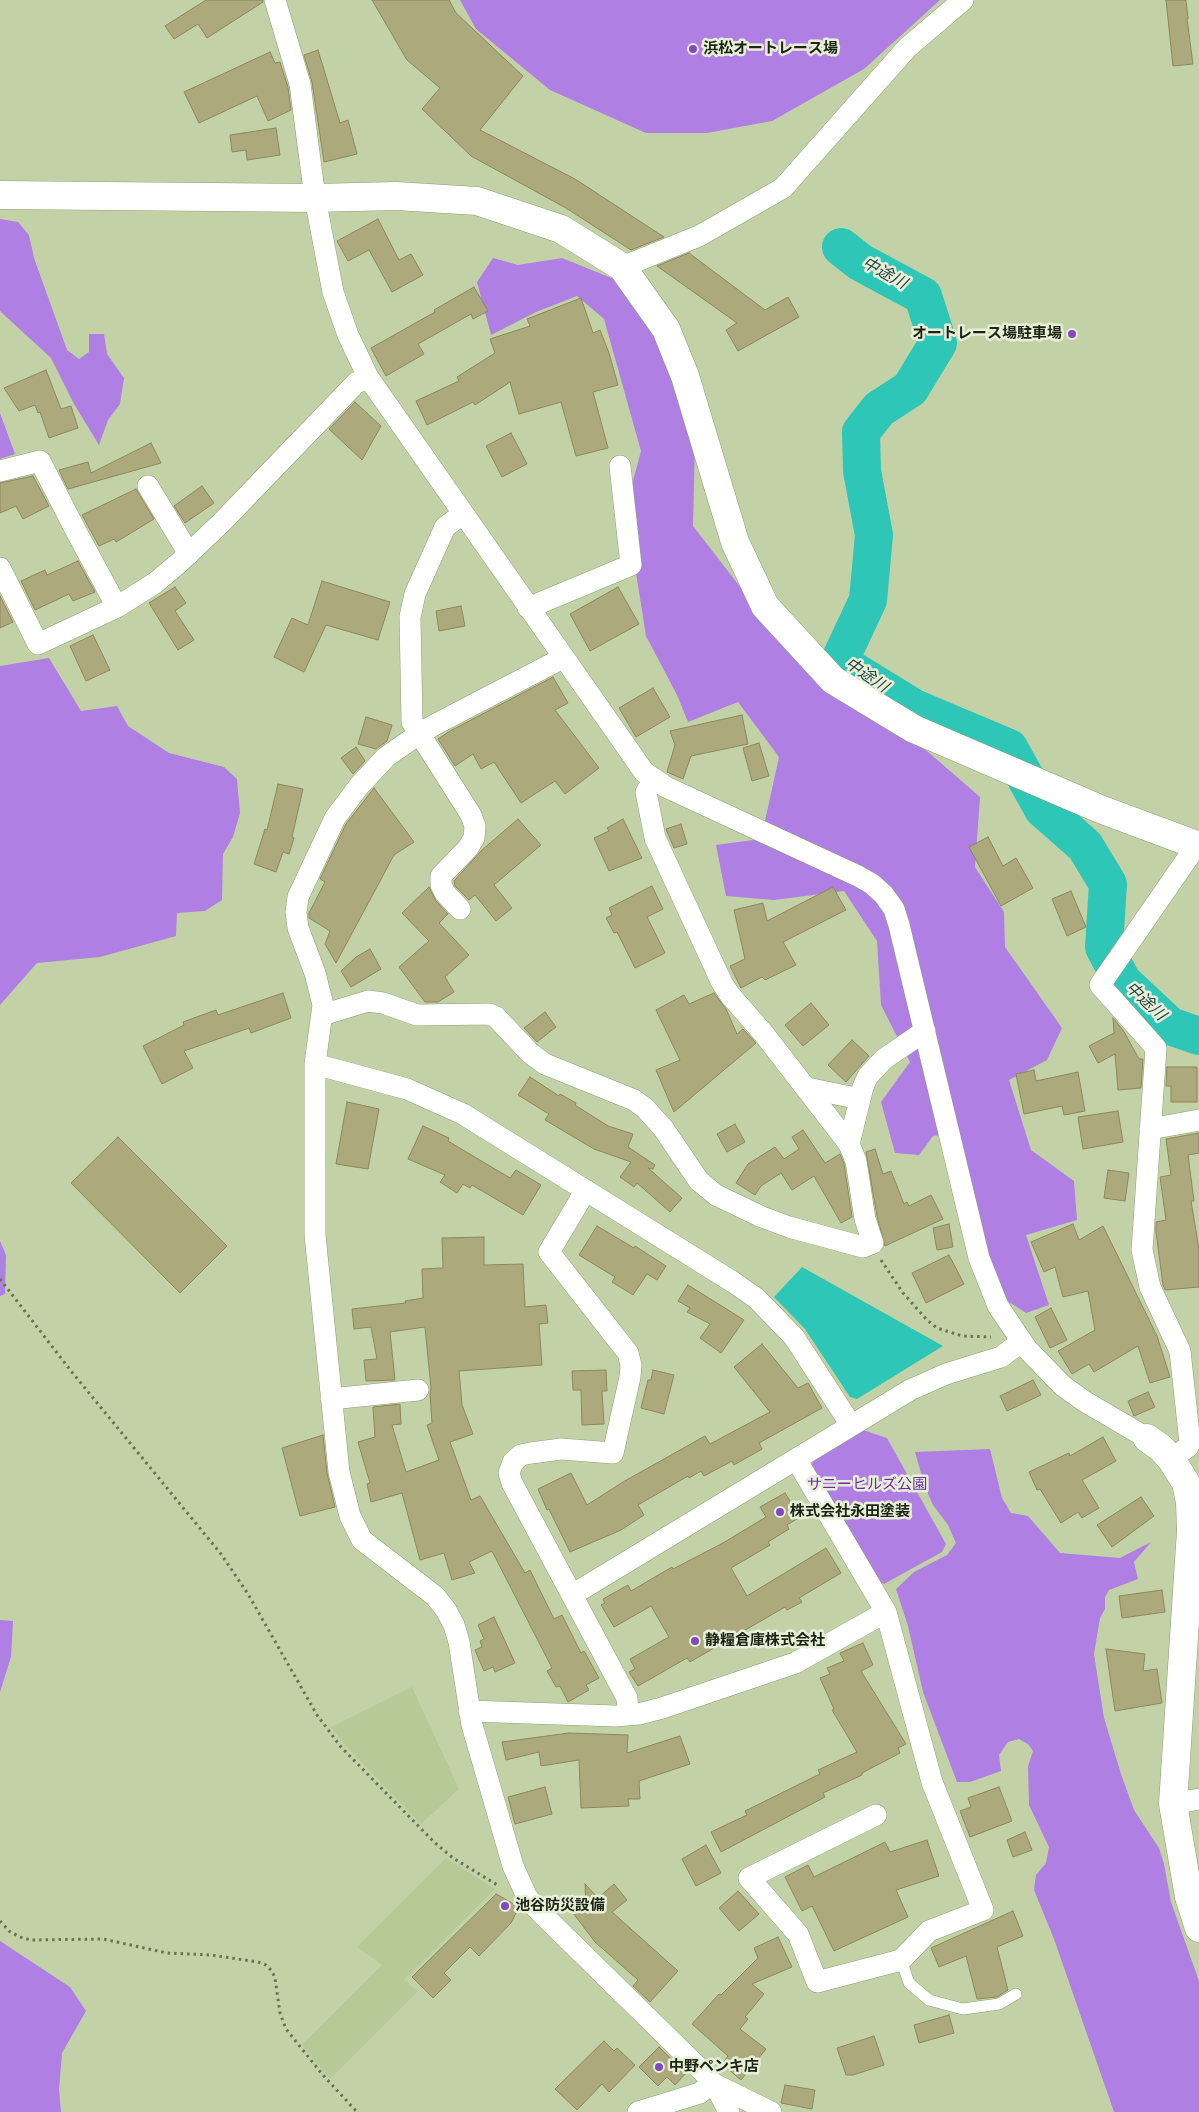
<!DOCTYPE html>
<html>
<head>
<meta charset="utf-8">
<style>
  body { margin:0 }
  canvas { display:block; background:#c2d2a6 }
</style>
</head>
<body>
<canvas width="1199" height="2112"></canvas>
<script>
const ctx = document.querySelector('canvas').getContext('2d');
ctx.lineJoin = 'round';
function fillPath(path, color) { ctx.fillStyle = color; ctx.fill(path, 'evenodd'); }
const shape = rows => new Path2D(rows.map(r => 'M' + r).join(''));
function trace(path, color, width, dash) { ctx.strokeStyle = color; ctx.lineWidth = width; ctx.lineCap = dash ? 'butt' : 'round'; ctx.setLineDash(dash || []); ctx.stroke(path); }
function drawText(font, color, halo, rows, align = 'center') {
  ctx.font = font + ' "Nunito Sans","Noto Sans JP",sans-serif'; ctx.lineWidth = 5; ctx.setLineDash([]); ctx.textBaseline = 'middle'; ctx.strokeStyle = halo; ctx.fillStyle = color; for (const [text, x, y, turn = 0] of rows) {
    ctx.save(); ctx.translate(x, y); ctx.rotate((+turn || 0) * Math.PI / 180); ctx.textAlign = isNaN(turn) ? turn : align; if (halo) ctx.strokeText(text, 0, 0); ctx.fillText(text, 0, 0); ctx.restore();
  }
}
fillPath(shape([
  [412,1687,459,1789,421,1824,344,1744,331,1727],
  [446,1858,495,1889,404,1980,418,1991,330,2079,302,2045,382,1965,357,1947]
]), '#b6c996');
fillPath(shape([
  [460,0,940,0,864,69,772,121,707,133,646,133,550,90,476,29],
  [0,219,18,222,29,235,34,258,67,350,79,359,89,352,89,334,104,334,107,354,124,378,120,404,108,420,99,445,74,404,51,358,0,311],
  [493,258,518,265,562,258,619,281,661,335,695,443,693,526,789,650,848,705,927,751,980,797,975,867,1004,912,1005,947,1062,1028,1047,1060,1009,1080,1031,1150,1074,1181,1077,1220,1026,1235,1049,1305,1026,1313,1003,1298,986,1248,955,1133,933,1136,919,1155,895,1153,881,1102,910,1062,881,1005,877,941,844,891,774,900,726,896,716,845,761,839,779,757,738,702,688,722,677,695,646,636,634,560,633,481,641,451,604,319,577,296,536,312,491,335,477,282],
  [0,413,15,454,0,459],
  [49,658,81,711,117,706,128,726,169,753,224,767,237,779,240,813,233,837,223,854,222,900,205,911,177,913,176,936,100,957,37,963,0,1005,0,666],
  [0,1241,6,1255,5,1294,0,1296],
  [860,1429,887,1438,946,1544,942,1552,884,1584,875,1578,811,1469,814,1457],
  [990,1449,1002,1498,1011,1513,1028,1516,1060,1553,1120,1558,1151,1542,1134,1562,1138,1579,1109,1590,1105,1597,1105,1609,1100,1618,1094,1654,1104,1718,1121,1774,1134,1810,1159,1848,1164,1864,1171,1902,1199,1981,1199,2112,1114,2112,1054,1939,1034,1890,1036,1875,1046,1863,1049,1847,1029,1805,1028,1766,1033,1751,1028,1744,1019,1739,1008,1742,999,1755,1001,1771,970,1782,957,1782,923,1692,908,1626,896,1589,914,1572,947,1555,956,1543,948,1525,933,1505,925,1487,915,1452],
  [0,1620,13,1621,11,1657,0,1692],
  [0,1941,70,1987,86,2011,62,2053,59,2089,61,2112,0,2112]
]), '#af7fe4');
fillPath(shape([
  [802,1267,943,1346,857,1399,850,1397,805,1329,774,1297]
]), '#2ec6b7');
trace(shape([
  [841,247,860,262,923,296,938,343,910,389,879,409,861,432,862,471,874,535,868,600,839,662,914,708,1009,748,1043,809,1085,846,1108,884,1104,947,1122,981,1170,1026,1199,1036]
]), '#2ec6b7', 38);
const building = shape([
  [206,0,263,0,263,2,207,38,198,24,174,39,165,26,206,0],
  [372,0,449,0,456,13,523,76,480,130,575,179,664,237,631,250,566,208,471,156,422,109,440,88,407,60,372,0],
  [1166,0,1186,0,1188,19,1187,19,1193,64,1173,66,1166,0],
  [318,50,340,123,348,120,357,154,324,162,312,82,304,55,318,50],
  [270,52,275,63,280,62,288,87,291,110,268,121,257,96,199,123,184,92,270,52],
  [276,128,280,155,247,160,246,150,232,152,230,135,276,128],
  [378,219,399,260,411,254,423,275,392,292,369,250,348,261,337,241,378,219],
  [689,253,765,310,788,297,799,317,738,351,726,330,737,323,657,266,689,253],
  [474,287,488,311,473,319,471,314,418,344,424,354,386,376,371,348,435,312,434,310,474,287],
  [581,298,593,333,600,330,609,353,618,385,593,392,608,448,576,456,561,402,519,414,510,382,475,405,473,402,427,425,416,401,459,381,457,377,495,353,490,339,530,326,527,319,581,298],
  [46,370,61,409,71,406,78,428,49,438,40,412,38,413,35,405,19,411,4,388,46,370],
  [355,402,381,426,362,460,329,429,355,402],
  [511,433,527,464,502,477,486,446,511,433],
  [151,443,161,463,68,489,59,470,88,462,91,473,151,443],
  [33,476,49,506,23,519,16,506,0,513,0,483,33,476],
  [202,486,214,503,185,523,174,506,202,486],
  [136,489,154,519,116,542,114,539,99,546,82,515,136,489],
  [78,561,95,592,73,601,69,594,35,610,21,581,45,570,47,575,78,561],
  [322,581,390,602,378,640,326,625,304,672,274,657,292,618,308,625,322,581],
  [175,587,186,603,175,611,194,640,178,650,149,603,175,587],
  [618,587,639,624,590,651,570,614,618,587],
  [0,596,13,622,0,628,0,596],
  [461,606,465,626,439,631,436,611,461,606],
  [93,635,110,670,86,681,70,646,93,635],
  [553,677,568,703,555,710,599,768,565,794,555,781,521,803,494,762,481,769,473,754,455,766,438,739,450,731,553,677],
  [653,688,670,717,636,737,619,708,653,688],
  [742,715,748,744,691,756,683,779,667,772,675,745,670,731,742,715],
  [366,717,392,725,387,741,376,749,358,744,366,717],
  [759,743,769,776,752,781,743,748,759,743],
  [356,747,365,761,353,774,341,758,356,747],
  [278,784,303,789,292,837,294,838,289,854,283,852,276,872,254,864,265,829,267,830,278,784],
  [374,788,414,842,394,855,336,963,325,944,330,931,309,918,309,913,325,882,320,879,346,824,374,788],
  [518,819,541,845,494,885,512,908,496,921,475,895,469,900,455,886,454,881,482,850,518,819],
  [623,819,642,858,609,871,594,838,609,831,607,828,623,819],
  [681,824,687,844,674,848,666,829,681,824],
  [988,837,1003,866,1016,858,1033,888,1001,906,969,847,988,837],
  [652,886,663,909,647,917,665,953,635,968,617,932,614,933,606,918,612,915,609,908,652,886],
  [429,887,436,901,448,914,439,923,469,955,445,977,454,992,438,1002,425,1002,399,967,429,941,402,913,429,887],
  [833,887,846,910,783,942,796,965,765,980,762,977,741,988,730,966,745,959,734,910,763,903,767,921,833,887],
  [1071,891,1086,927,1067,936,1052,899,1071,891],
  [370,949,381,969,351,987,341,971,356,957,370,949],
  [283,993,291,1018,251,1033,249,1028,184,1051,193,1068,162,1084,143,1046,184,1025,183,1022,216,1010,218,1015,283,993],
  [714,993,726,1009,737,1034,743,1029,756,1043,674,1112,656,1070,680,1060,656,1010,684,995,689,1004,714,993],
  [811,1003,829,1025,803,1046,785,1025,811,1003],
  [545,1012,556,1027,537,1042,524,1028,545,1012],
  [1113,1018,1123,1030,1139,1059,1143,1059,1141,1088,1118,1090,1115,1054,1098,1063,1089,1046,1114,1033,1113,1018],
  [852,1040,869,1056,846,1082,828,1065,852,1040],
  [1167,1067,1197,1067,1197,1102,1171,1102,1171,1086,1166,1086,1167,1067],
  [1034,1070,1036,1081,1078,1072,1085,1111,1064,1115,1062,1106,1024,1114,1016,1074,1034,1070],
  [530,1077,559,1096,560,1094,576,1103,575,1105,608,1126,633,1134,628,1147,655,1165,653,1169,648,1168,682,1198,670,1212,637,1183,634,1187,620,1177,631,1162,594,1149,545,1120,549,1114,518,1095,530,1077],
  [347,1102,379,1109,368,1169,336,1164,347,1102],
  [1118,1111,1123,1142,1083,1149,1078,1117,1118,1111],
  [735,1124,745,1142,727,1152,717,1134,735,1124],
  [423,1126,449,1138,448,1141,510,1178,516,1170,541,1185,523,1215,472,1185,470,1188,463,1184,457,1193,440,1182,445,1175,408,1159,423,1126],
  [803,1130,825,1163,840,1154,844,1164,852,1217,841,1223,814,1176,792,1190,781,1173,761,1186,755,1195,736,1183,748,1164,775,1147,784,1159,799,1149,792,1137,803,1130],
  [1199,1133,1199,1153,1188,1155,1194,1201,1191,1201,1199,1249,1199,1287,1165,1290,1163,1285,1156,1232,1156,1222,1166,1220,1160,1177,1171,1175,1166,1139,1199,1133],
  [118,1137,227,1246,180,1293,71,1183,118,1137],
  [875,1149,883,1174,891,1171,904,1204,907,1202,909,1206,931,1195,943,1219,885,1246,877,1216,866,1152,875,1149],
  [1108,1170,1129,1173,1125,1201,1104,1198,1108,1170],
  [949,1224,953,1247,937,1250,933,1228,949,1224],
  [1073,1224,1079,1240,1103,1226,1157,1336,1170,1377,1150,1383,1138,1346,1094,1372,1089,1364,1072,1374,1058,1351,1095,1330,1088,1291,1063,1297,1055,1267,1044,1272,1031,1242,1073,1224],
  [597,1226,634,1248,635,1246,666,1266,657,1280,647,1274,633,1295,612,1282,615,1277,579,1255,597,1226],
  [484,1237,484,1265,523,1264,525,1307,546,1305,548,1323,539,1324,542,1365,459,1371,462,1405,473,1434,450,1442,471,1500,480,1496,525,1573,530,1570,554,1619,562,1615,581,1653,584,1651,599,1678,586,1685,589,1690,568,1702,560,1686,556,1687,547,1671,552,1668,492,1551,469,1562,475,1573,452,1580,444,1553,420,1560,402,1493,371,1502,367,1484,370,1483,358,1442,375,1437,373,1407,400,1404,401,1424,392,1425,406,1472,439,1460,427,1425,432,1423,430,1393,431,1388,425,1327,390,1332,395,1380,366,1381,364,1360,377,1359,371,1327,354,1329,352,1309,406,1303,405,1301,423,1298,422,1269,443,1268,442,1238,484,1237],
  [949,1255,964,1284,926,1303,912,1273,949,1255],
  [688,1285,744,1320,721,1353,700,1338,710,1324,687,1312,690,1308,678,1301,688,1285],
  [1051,1308,1067,1340,1050,1348,1035,1317,1051,1308],
  [762,1344,798,1388,808,1383,822,1408,759,1443,762,1449,734,1465,732,1461,704,1476,701,1471,689,1478,688,1476,638,1505,644,1515,621,1530,570,1552,549,1509,547,1510,538,1489,571,1473,587,1505,623,1482,705,1436,710,1444,770,1412,734,1367,762,1344],
  [606,1370,607,1391,602,1391,604,1424,582,1425,581,1390,573,1390,572,1371,606,1370],
  [653,1370,674,1375,664,1414,641,1408,648,1380,651,1380,653,1370],
  [1033,1380,1041,1395,1007,1411,1000,1396,1033,1380],
  [1148,1392,1155,1407,1134,1416,1128,1401,1148,1392],
  [323,1435,327,1473,335,1507,300,1516,282,1448,323,1435],
  [1103,1437,1116,1461,1082,1480,1099,1508,1082,1518,1078,1512,1061,1523,1040,1489,1037,1490,1029,1472,1069,1453,1070,1456,1103,1437],
  [785,1493,800,1517,787,1525,789,1529,768,1542,770,1545,731,1568,747,1596,826,1548,841,1573,799,1598,802,1602,787,1610,785,1607,690,1662,687,1658,638,1686,629,1672,635,1669,630,1659,669,1637,651,1606,614,1627,601,1605,605,1603,603,1599,628,1585,631,1591,672,1567,673,1569,723,1543,766,1517,760,1507,785,1493],
  [1141,1497,1154,1516,1112,1547,1097,1525,1141,1497],
  [1162,1590,1165,1612,1122,1618,1119,1596,1162,1590],
  [494,1617,515,1663,495,1672,493,1667,484,1671,475,1650,482,1647,480,1641,484,1639,478,1625,494,1617],
  [863,1643,873,1665,861,1671,906,1744,898,1748,900,1753,862,1773,862,1775,823,1793,825,1797,721,1852,711,1832,747,1815,745,1811,820,1774,818,1770,857,1752,832,1710,834,1709,820,1678,830,1674,827,1668,844,1661,840,1653,863,1643],
  [1106,1649,1145,1654,1143,1671,1157,1669,1162,1703,1115,1711,1106,1649],
  [569,1733,628,1735,627,1753,680,1736,690,1764,639,1781,640,1799,628,1799,629,1806,581,1808,579,1760,541,1766,539,1752,506,1760,502,1742,569,1733],
  [545,1787,552,1814,515,1824,508,1797,545,1787],
  [999,1787,1012,1821,970,1837,960,1811,971,1807,968,1798,999,1787],
  [1025,1832,1032,1850,1013,1857,1007,1840,1025,1832],
  [927,1840,939,1876,896,1890,908,1917,834,1951,812,1906,802,1911,785,1877,808,1865,814,1877,885,1842,890,1852,927,1840],
  [706,1845,721,1873,696,1886,682,1859,706,1845],
  [585,1884,598,1898,614,1884,627,1900,612,1912,678,1971,650,2002,633,1986,638,1980,595,1942,573,1913,586,1911,585,1884],
  [738,1891,759,1914,739,1931,719,1908,738,1891],
  [496,1894,519,1907,511,1923,479,1956,470,1947,444,1973,451,1980,433,1998,412,1977,496,1894],
  [1013,1911,1023,1936,997,1947,1008,1990,997,1997,977,1999,966,1956,939,1967,931,1948,1013,1911],
  [778,1937,792,1967,752,1984,764,1994,745,2017,748,2019,740,2029,766,2049,741,2080,722,2064,728,2056,692,2024,719,1994,721,1995,758,1958,754,1948,778,1937],
  [949,2015,954,2033,919,2043,914,2025,949,2015],
  [874,2036,884,2065,853,2075,846,2075,837,2048,874,2036],
  [604,2041,614,2051,617,2048,635,2065,609,2092,602,2084,577,2110,555,2089,604,2041],
  [659,2047,686,2073,675,2085,667,2077,658,2086,639,2067,659,2047],
  [785,2085,815,2090,812,2109,781,2103,785,2085]
]);
fillPath(building, '#aca97c');
trace(building, '#8b885c', 1);
const service = shape([
  [901,1960,909,1983,929,2000,963,2009,999,2004,1016,1994]
]);
const minor = shape([
  [275,0,300,84,315,198,333,292,348,335,368,377,644,772,666,787,858,876,872,884,884,895,894,909,899,925,979,1258,998,1306,1027,1349,1063,1386,1084,1401,1147,1438],
  [622,267,699,236,783,188,907,48,963,0],
  [0,471,40,461,77,533,117,607],
  [148,486,189,554],
  [0,568,38,644,117,607,155,583,180,562,222,522,356,383,368,377],
  [528,608,631,565,620,466],
  [563,658,436,724,419,734,386,757,359,786,335,818,298,897,296,912,298,928,315,973,323,1005,315,1064,315,1235,339,1472,350,1516,362,1540,435,1596,446,1610,454,1625,459,1642,472,1725,513,1866,527,1897,538,1910,703,2072,715,2085,729,2112],
  [460,909,445,893,441,885,441,876,468,848,474,838,475,826,471,815,412,722,410,617,415,594,445,527,463,514],
  [322,1015,368,1001,383,1003,417,1015,489,1014,496,1017,530,1053,545,1064,634,1100,645,1108,663,1128,699,1181,716,1195,762,1217,789,1227,863,1247,873,1243,865,1219,856,1161,849,1144,764,1034,730,995,722,983,655,838,646,792,654,780],
  [315,1064,407,1089,463,1114,733,1282,756,1298,794,1337,851,1425],
  [807,1088,860,1099],
  [1150,1129,1199,1120],
  [849,1144,863,1087,868,1076,884,1059,925,1031],
  [586,1190,549,1252,628,1353,631,1365,630,1377,613,1453,561,1449,531,1453,521,1455,513,1462,509,1473,512,1483,627,1698,628,1715],
  [331,1399,418,1390],
  [796,1459,886,1612,932,1782,983,1910,929,1931,901,1960,817,1982,798,1934,749,1878,876,1815],
  [1171,1459,1188,1447,1190,1443,1180,1351,1150,1287,1142,1250,1156,1048,1100,985,1196,846],
  [572,1595,910,1390,946,1374,1001,1357,1021,1342],
  [469,1711,615,1716,639,1714,662,1708,795,1663,886,1612],
  [1173,1804,1199,1799],
  [638,2112,700,2093,712,2083,771,2112]
]);
const tertiary = shape([
  [0,195,315,198,396,196,477,201,561,229,622,267,666,329,685,376,735,542,765,606,833,680,914,729,1100,809,1199,846],
  [1147,1438,1161,1448,1171,1459,1186,1483,1190,1502,1191,1531,1173,1804,1189,1897,1199,1928]
]);
trace(service, '#8e9d73', 12);
trace(minor, '#8e9d73', 22);
trace(tertiary, '#8e9d73', 29);
trace(shape([
  [881,1260,903,1293,927,1320,937,1328,962,1336,991,1337],
  [0,1279,71,1371,221,1554,248,1594,317,1715,341,1747,435,1843,453,1858,499,1886],
  [0,1921,9,1931,20,1937,31,1940,103,1939,167,1953,211,1955,258,1962,266,1965,272,1971,275,1978,280,2013,286,2029,322,2074,357,2112]
]), '#687356', 3, [2.5, 4]);
trace(service, '#fff', 11);
trace(minor, '#fff', 21);
trace(tertiary, '#fff', 28);
for (const [x, y, r, color] of [
  [693,49,5,"#8448be"],
  [1072,334,5,"#8448be"],
  [780,1512,5,"#8448be"],
  [695,1641,5,"#8448be"],
  [505,1906,5,"#8448be"],
  [659,2067,5,"#8448be"]
]) { const dot = new Path2D(); dot.arc(x, y, r, 0, 2 * Math.PI); ctx.fillStyle = color; ctx.fill(dot); trace(dot, '#e7efd9', 2); }
drawText('bold 15px', '#1e2413', '#e7efd9', [
  ["浜松オートレース場",703,49],
  ["オートレース場駐車場",1062,334,"right"],
  ["株式会社永田塗装",790,1512],
  ["静糧倉庫株式会社",705,1641],
  ["池谷防災設備",515,1906],
  ["中野ペンキ店",669,2067]
], 'left');
drawText('15px', '#6d2ca4', '#e7efd9', [
  ["サニーヒルズ公園",867,1485]
]);
drawText('italic 16px', '#294742', '#e7efd9', [
  ["中途川",884,274,29],
  ["中途川",866,676,34],
  ["中途川",1145,1002,43]
]);
</script>
</body>
</html>
